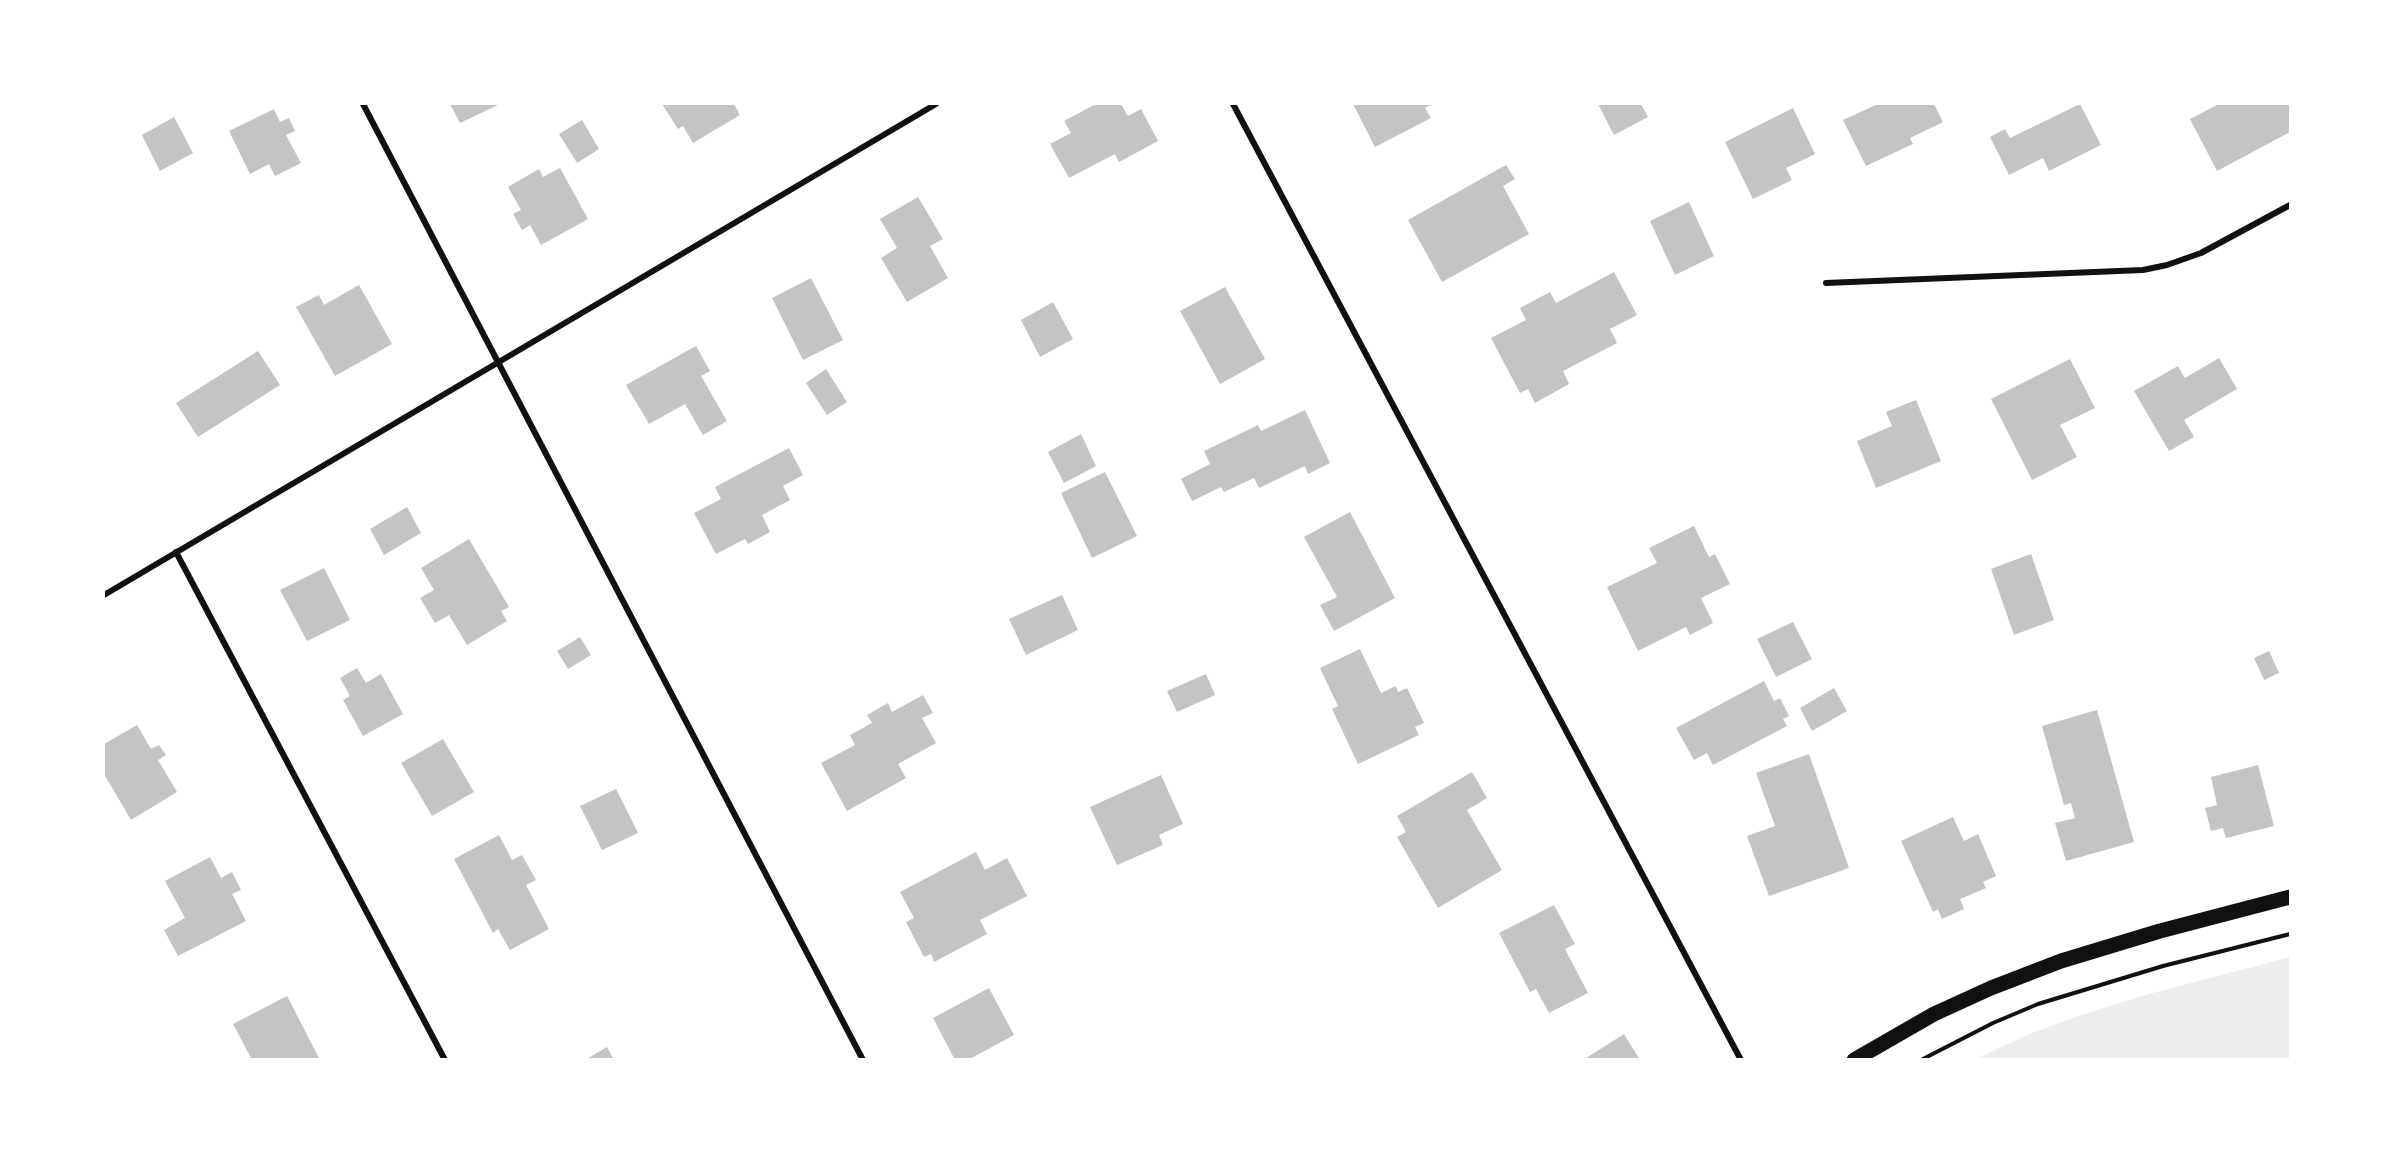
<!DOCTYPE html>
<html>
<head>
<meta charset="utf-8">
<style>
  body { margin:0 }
  #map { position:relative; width:2394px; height:1163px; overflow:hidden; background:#fff; font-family:Manrope,sans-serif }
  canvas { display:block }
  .frame { position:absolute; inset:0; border:105px solid #fff; pointer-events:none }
</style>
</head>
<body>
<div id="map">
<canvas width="2394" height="1163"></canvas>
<div class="frame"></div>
</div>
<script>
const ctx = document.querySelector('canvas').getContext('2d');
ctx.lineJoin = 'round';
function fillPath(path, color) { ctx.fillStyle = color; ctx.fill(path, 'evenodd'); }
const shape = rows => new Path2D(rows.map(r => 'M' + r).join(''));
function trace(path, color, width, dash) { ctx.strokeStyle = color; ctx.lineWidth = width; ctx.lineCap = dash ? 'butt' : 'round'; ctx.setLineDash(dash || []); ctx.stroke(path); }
fillPath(shape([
  [2290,957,2290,1059,1976,1059,2027,1035,2075,1017,2145,995]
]), '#eee');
fillPath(shape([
  [450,104,500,104,460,123],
  [662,104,734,104,740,115,693,143,683,126,678,129],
  [1096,104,1121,104,1128,116,1141,109,1158,141,1119,162,1115,154,1069,178,1050,144,1071,133,1064,121],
  [1353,104,1434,104,1425,108,1431,118,1375,147],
  [1598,104,1641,104,1648,117,1614,135],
  [1878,104,1934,104,1943,122,1910,138,1913,144,1866,166,1843,120],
  [2080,104,2101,145,2049,171,2043,158,2009,175,1990,137,2005,129,2010,138],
  [2219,104,2290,104,2290,132,2217,171,2190,119],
  [1793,108,1815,154,1786,168,1792,180,1753,199,1725,142],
  [274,109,280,122,289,118,295,131,286,135,301,163,275,176,269,164,250,174,229,131],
  [174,117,193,153,160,171,142,135],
  [582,120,599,149,577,163,559,134],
  [1506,165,1515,179,1503,186,1529,234,1442,282,1408,220],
  [560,168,588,219,541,245,530,225,522,230,513,214,521,210,508,187,539,169,543,177],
  [918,197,943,239,930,246,948,278,907,302,881,258,897,248,880,219],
  [1689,202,1714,256,1675,275,1650,221],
  [1614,272,1637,315,1610,329,1617,343,1563,371,1569,384,1535,403,1528,389,1520,393,1491,338,1526,320,1520,308,1550,292,1556,303],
  [811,278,843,340,803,360,772,298],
  [359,285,392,344,335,376,296,307,319,295,324,305],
  [1225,287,1265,359,1220,384,1180,311],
  [1053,302,1073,339,1040,357,1021,320],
  [696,346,710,371,701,376,727,421,703,435,685,404,649,424,626,385],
  [258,351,280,385,198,437,176,403],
  [2219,358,2237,389,2184,420,2194,437,2169,451,2134,391,2178,366,2185,378],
  [2070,359,2095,408,2060,425,2077,457,2032,480,1991,399],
  [826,369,847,402,827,415,806,383],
  [1916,400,1941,461,1876,488,1857,441,1892,426,1886,412],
  [1305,410,1330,463,1308,474,1305,466,1259,488,1254,478,1224,492,1221,487,1192,501,1181,479,1210,464,1204,451,1258,425,1261,431],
  [1081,434,1096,466,1064,483,1048,452],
  [789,448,803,475,783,486,790,500,762,515,770,532,748,544,745,539,716,554,694,513,721,499,715,487],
  [1105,472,1137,536,1092,558,1061,493],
  [407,507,421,533,384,555,370,529],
  [1350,512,1395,598,1334,631,1320,605,1337,597,1304,537],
  [1694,526,1709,557,1715,554,1730,584,1701,598,1713,623,1690,635,1686,627,1638,651,1607,587,1657,563,1649,548],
  [469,539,509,607,501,611,507,621,467,645,449,615,435,623,420,598,434,590,421,568],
  [2031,554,2054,620,2014,635,1991,569],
  [324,568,350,620,307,641,280,590],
  [1062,595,1078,630,1026,655,1009,619],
  [1793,622,1812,659,1776,677,1757,639],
  [580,637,591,655,568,669,557,651],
  [1360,649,1381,693,1396,686,1398,692,1407,688,1424,723,1415,727,1419,735,1358,764,1332,709,1338,706,1320,668],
  [2269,651,2279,673,2264,680,2254,658],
  [357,668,366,683,381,674,403,714,363,736,343,700,350,696,340,678],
  [1206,674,1215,695,1177,712,1167,691],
  [1764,681,1774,701,1780,698,1789,716,1783,719,1787,726,1713,765,1707,753,1694,760,1676,728],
  [1834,688,1847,711,1812,731,1800,708],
  [923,695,933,713,922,718,936,743,898,764,906,778,847,811,821,763,855,745,850,735,872,723,867,715,888,703,892,712],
  [2097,710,2134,842,2066,861,2055,823,2075,818,2071,803,2064,805,2042,726],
  [137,725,151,749,159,745,166,755,158,760,177,792,131,820,104,774,104,744],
  [443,739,474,792,432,816,401,763],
  [1809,754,1849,868,1769,896,1747,836,1775,826,1756,773],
  [2258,765,2274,826,2226,838,2223,828,2211,831,2205,808,2217,805,2211,777],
  [1472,772,1487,798,1467,810,1502,870,1438,908,1397,837,1406,832,1397,816],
  [1161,775,1183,824,1159,835,1163,845,1117,865,1090,807],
  [616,789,638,833,602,850,580,806],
  [1953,817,1964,841,1978,834,1996,876,1983,882,1986,888,1960,899,1964,909,1942,919,1938,909,1933,912,1901,841],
  [499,835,512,860,522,855,536,880,526,885,549,929,510,950,498,929,493,933,454,859],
  [976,852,985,870,1007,858,1027,896,980,920,987,934,934,962,931,954,924,957,906,922,914,918,900,892],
  [210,857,221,878,232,872,241,890,232,894,246,921,178,956,164,930,185,918,165,881],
  [1554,905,1575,944,1565,949,1588,993,1549,1013,1536,989,1530,992,1499,933],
  [989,988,1014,1035,968,1060,955,1060,933,1018],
  [287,996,320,1060,252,1060,233,1024],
  [1624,1034,1640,1060,1583,1060],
  [607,1047,614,1060,585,1060]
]), '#c4c4c4');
trace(shape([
  [1921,1060,1993,1023,2038,1004,2163,966,2290,934]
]), '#111', 4);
trace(shape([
  [363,104,863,1060],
  [1233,104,1741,1060],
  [1826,283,2143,270,2167,265,2201,253,2290,205],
  [176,552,445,1060],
  [104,595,936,104]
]), '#111', 6);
trace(shape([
  [1854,1060,1934,1014,1991,988,2061,961,2160,931,2290,897]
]), '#111', 15);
</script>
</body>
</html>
